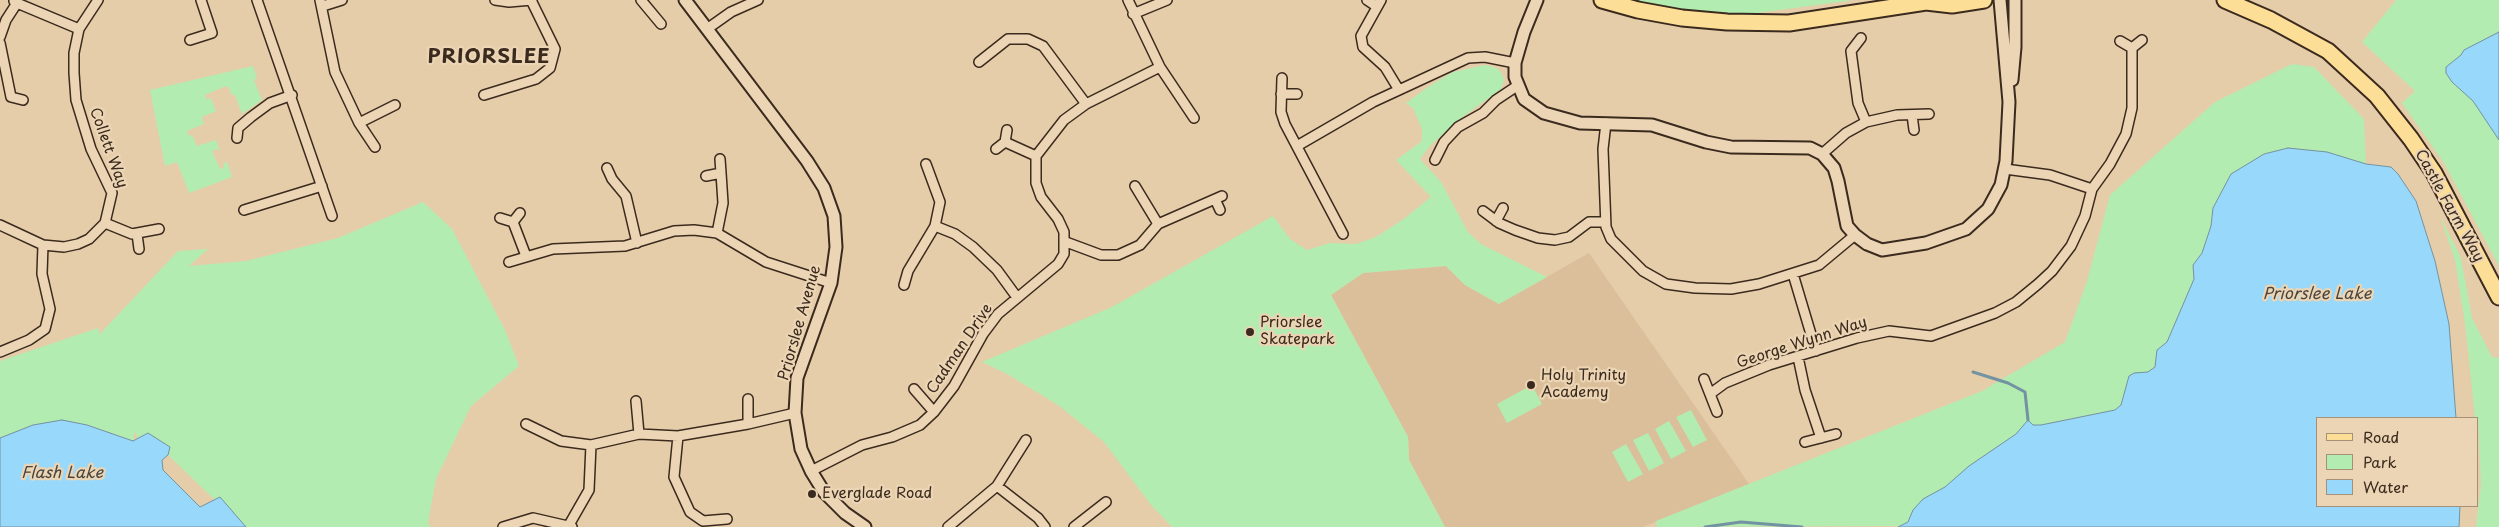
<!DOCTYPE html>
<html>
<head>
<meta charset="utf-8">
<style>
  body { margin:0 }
  #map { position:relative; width:2499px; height:527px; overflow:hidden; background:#e6cdaa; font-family:"Playpen Sans",sans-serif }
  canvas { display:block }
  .legend { position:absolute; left:2316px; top:417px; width:162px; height:90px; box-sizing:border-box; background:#ebd5b4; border:1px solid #a59178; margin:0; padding:6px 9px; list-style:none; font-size:15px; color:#3b2a1e }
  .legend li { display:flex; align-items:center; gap:10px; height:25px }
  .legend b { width:25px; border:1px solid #a59178 }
</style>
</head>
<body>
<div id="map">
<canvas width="2499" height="527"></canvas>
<ul class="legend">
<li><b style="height:6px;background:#fdde96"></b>Road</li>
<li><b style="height:14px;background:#b2ecb0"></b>Park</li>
<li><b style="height:14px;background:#98d8fa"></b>Water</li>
</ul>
</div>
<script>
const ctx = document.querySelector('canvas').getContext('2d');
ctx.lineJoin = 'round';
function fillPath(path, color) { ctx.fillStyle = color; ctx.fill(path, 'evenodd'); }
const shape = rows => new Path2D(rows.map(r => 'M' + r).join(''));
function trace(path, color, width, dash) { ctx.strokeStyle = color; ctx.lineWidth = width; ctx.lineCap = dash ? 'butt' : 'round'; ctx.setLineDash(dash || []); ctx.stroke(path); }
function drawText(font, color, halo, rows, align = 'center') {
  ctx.font = font + ' "Playpen Sans",sans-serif'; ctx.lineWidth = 4.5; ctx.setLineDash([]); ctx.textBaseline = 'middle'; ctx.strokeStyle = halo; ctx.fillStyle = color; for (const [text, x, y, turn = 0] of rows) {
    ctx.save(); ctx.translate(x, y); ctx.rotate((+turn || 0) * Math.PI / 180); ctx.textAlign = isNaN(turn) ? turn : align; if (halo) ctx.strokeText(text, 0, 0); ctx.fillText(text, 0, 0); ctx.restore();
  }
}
fillPath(shape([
  [1589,253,1749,484,1643,527,1445,527,1409,460,1408,437,1331,295,1363,273,1446,266,1465,285,1499,304]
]), '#dbbf9a');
fillPath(shape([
  [1628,0,1854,0,1750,14,1665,11],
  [2396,0,2499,0,2499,266,2444,163,2402,103,2415,91,2362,42],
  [2292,64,2314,67,2364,119,2366,164,2327,152,2288,148,2264,154,2231,174,2213,208,2211,226,2202,253,2193,265,2194,279,2167,342,2157,350,2155,366,2148,372,2134,373,2129,376,2121,405,2115,410,2041,425,2033,425,2028,421,2016,434,1913,510,1909,522,1903,526,1657,527,1656,521,1982,391,2065,342,2087,281,2110,195,2215,102],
  [1485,65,1497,68,1502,74,1504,80,1501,89,1457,121,1430,146,1420,159,1441,182,1468,232,1481,244,1547,277,1499,304,1465,285,1446,266,1363,273,1331,295,1408,437,1409,460,1445,527,1172,527,1151,505,1104,442,1058,405,1007,374,982,362,1112,307,1273,216,1290,239,1307,250,1330,243,1356,244,1376,237,1405,218,1431,197,1396,160,1422,141,1422,129,1413,108,1406,103,1428,87,1453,72],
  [253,66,257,78,254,80,262,100,242,114,235,95,232,95,229,88,226,86,205,95,207,100,211,98,216,111,202,117,204,124,187,131,189,136,192,135,197,146,216,140,220,151,217,149,212,151,220,169,224,168,223,164,227,162,232,177,189,193,177,162,165,166,150,90],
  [423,202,452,229,505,330,519,366,471,406,436,479,428,522,430,527,246,527,220,498,215,500,168,455,170,447,148,433,138,439,135,431,133,441,87,425,62,420,33,425,0,438,0,361,98,328,100,334,178,251,208,249,189,266,246,261,338,238],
  [2440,216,2461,258,2472,318,2492,357,2499,358,2499,527,2476,527,2481,485,2478,418,2475,418,2465,323,2455,260],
  [1532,385,1542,404,1507,423,1497,404],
  [1691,410,1707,440,1693,447,1676,417],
  [1669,421,1686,451,1671,459,1655,429],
  [1648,433,1664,463,1649,471,1633,440],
  [1626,444,1643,474,1628,482,1612,452]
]), '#b2ecb0');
const water = shape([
  [2499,32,2499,140,2473,101,2452,82,2446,73,2446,67,2461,55,2464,50,2499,32],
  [2288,148,2327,152,2366,164,2391,167,2398,174,2416,201,2435,261,2449,324,2456,418,2318,418,2318,506,2460,506,2459,527,1898,527,1908,522,1913,510,1923,499,1945,487,1969,466,2016,434,2028,420,2033,425,2041,425,2115,410,2121,405,2129,376,2134,373,2148,372,2155,367,2157,350,2167,342,2194,279,2193,265,2202,253,2211,226,2213,208,2231,174,2264,154,2288,148],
  [62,420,87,425,133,441,148,433,170,447,168,455,162,460,163,470,200,507,220,497,246,527,0,527,0,438,33,425,62,420]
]);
fillPath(water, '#98d8fa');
trace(water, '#7392a2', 1);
trace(shape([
  [1973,372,2008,383,2025,392,2028,420],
  [1705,527,1741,522,1802,527]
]), '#7392a2', 3);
const minor = shape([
  [257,0,332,216],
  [320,0,335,72,359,123],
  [495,0,509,2,532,0],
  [641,0,661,24],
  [1367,0,1376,6],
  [1381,0,1361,36,1363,47,1385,67,1399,90,1468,58,1485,57,1515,63],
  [17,3,79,29],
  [323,6,342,0],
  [1133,14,1167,0],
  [707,29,731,12,758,0],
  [0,37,6,20,17,3,14,1],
  [1861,38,1851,51,1858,103,1866,122],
  [190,40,212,33,201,0],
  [2120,41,2132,48,2142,40],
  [0,43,11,97,23,100],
  [979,62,1008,39,1028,39,1043,46,1086,104],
  [1160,67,1194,118],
  [1282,78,1281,112,1285,124,1343,234],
  [1281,94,1297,94],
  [484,95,536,79,550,68,555,49,531,0],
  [1912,115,1914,130],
  [1606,123,1603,149,1606,227,1611,239,1643,271,1666,284,1695,288,1731,289,1759,284,1819,265,1855,235],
  [1007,130,1005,142,1036,156],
  [237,138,238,128,251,117,270,103,292,95],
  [1297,146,1373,102,1399,90],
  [375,147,359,123,395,105],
  [996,149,1005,142],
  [1822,154,1846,133,1866,122,1897,115,1929,114],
  [1435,160,1444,142,1458,127,1483,113,1496,100,1517,86],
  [607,168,612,179,626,196,637,243],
  [2005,169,2050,175,2092,189],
  [706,176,721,173,720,159],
  [1135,186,1158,224],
  [1215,199,1220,210],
  [244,210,322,186],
  [1483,211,1499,223,1515,230,1538,238,1555,240,1569,237,1589,222,1604,222],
  [520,213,513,222,526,256],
  [500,218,513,222],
  [1496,221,1503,208],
  [105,223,132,234,159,229],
  [0,225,43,245,64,247,78,244,89,239,105,223,112,193,91,149,76,100,74,73,74,53,79,29,98,0],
  [935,226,955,234,973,247,997,270,1016,296],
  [717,233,766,262,831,283],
  [137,234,139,249],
  [1066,242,1101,255,1118,255,1140,245,1158,224,1222,196],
  [509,262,553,249,625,246,674,231,694,230,717,233,723,203,721,173],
  [1793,274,1816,351],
  [904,285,908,271,935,226,940,202,926,164],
  [0,352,29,340,45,329,50,309,42,274,43,245],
  [1798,357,1805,390,1821,438],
  [1704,379,1717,412],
  [914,389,934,412],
  [1710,394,1725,383,1769,365,1857,338,1889,331,1931,336,1995,313,2016,302,2038,284,2052,271,2071,246,2085,216,2092,189,2110,164,2126,134,2132,108,2132,48],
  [526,424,561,441,591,445,639,434,636,401],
  [748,424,795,413],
  [639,434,678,436,674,477,690,512,703,521,727,519],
  [678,436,748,424,748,399],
  [1805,442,1836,434],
  [811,471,862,445,892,437,920,425,934,412,954,386,983,334,998,314,1058,264,1064,254,1064,232,1058,219,1041,197,1036,183,1036,156,1064,120,1086,104,1160,67,1128,0],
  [997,486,1026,440],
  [569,525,589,490,591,445],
  [503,527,533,518,572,527],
  [948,527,997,486,1038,518,1045,527],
  [1074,527,1106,502]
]);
const tertiary = shape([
  [685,0,807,161,824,188,834,216,836,247,831,283,797,378,795,413,801,449,811,471,824,492,845,513,865,527],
  [1537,0,1524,32,1515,63,1515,77,1524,99,1544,113,1580,123,1652,125,1706,142,1731,147,1810,148,1822,154,1834,168,1838,181,1847,226,1855,235,1867,244,1882,250,1926,243,1966,229,1988,209,2001,185,2006,161,2009,102,2000,0],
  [2012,80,2015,47,2015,0]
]);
const primary = shape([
  [1602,0,1638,10,1682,18,1727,22,1789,23,1926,2,1952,5,1984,0],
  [2225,0,2271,20,2328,51,2377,96,2411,139,2434,173,2499,297]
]);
trace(minor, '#3b2a1e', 12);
trace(tertiary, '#3b2a1e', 15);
trace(primary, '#3b2a1e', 19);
trace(minor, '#ebd5b4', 9);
trace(tertiary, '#ebd5b4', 11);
trace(primary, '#fdde96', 15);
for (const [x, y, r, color] of [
  [1250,332,5,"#3b2a1e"],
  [1531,385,5,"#3b2a1e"],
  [812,494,5,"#3b2a1e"]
]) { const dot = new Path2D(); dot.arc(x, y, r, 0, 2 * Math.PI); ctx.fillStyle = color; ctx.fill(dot); trace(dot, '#ebd5b4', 2); }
drawText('15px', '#3b2a1e', '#ebd5b4', [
  ["Collett Way",108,148,70],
  ["Castle Farm Way",2449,206,61],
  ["Priorslee Avenue",800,323,-74],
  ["George Wynn Way",1802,343,-18],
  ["Cadman Drive",960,349,-56]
]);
drawText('15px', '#3b2a1e', '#ebd5b4', [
  ["Priorslee",1260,323],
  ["Skatepark",1260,340],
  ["Holy Trinity",1541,376],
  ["Academy",1541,393],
  ["Everglade Road",822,494]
], 'left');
drawText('italic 16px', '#49443f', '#ebd5b4', [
  ["Priorslee Lake",2317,295],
  ["Flash Lake",62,474]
]);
ctx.letterSpacing = '1px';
drawText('bold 20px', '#3b2a1e', '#ebd5b4', [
  ["PRIORSLEE",489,57]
]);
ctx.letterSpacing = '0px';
</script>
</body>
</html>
